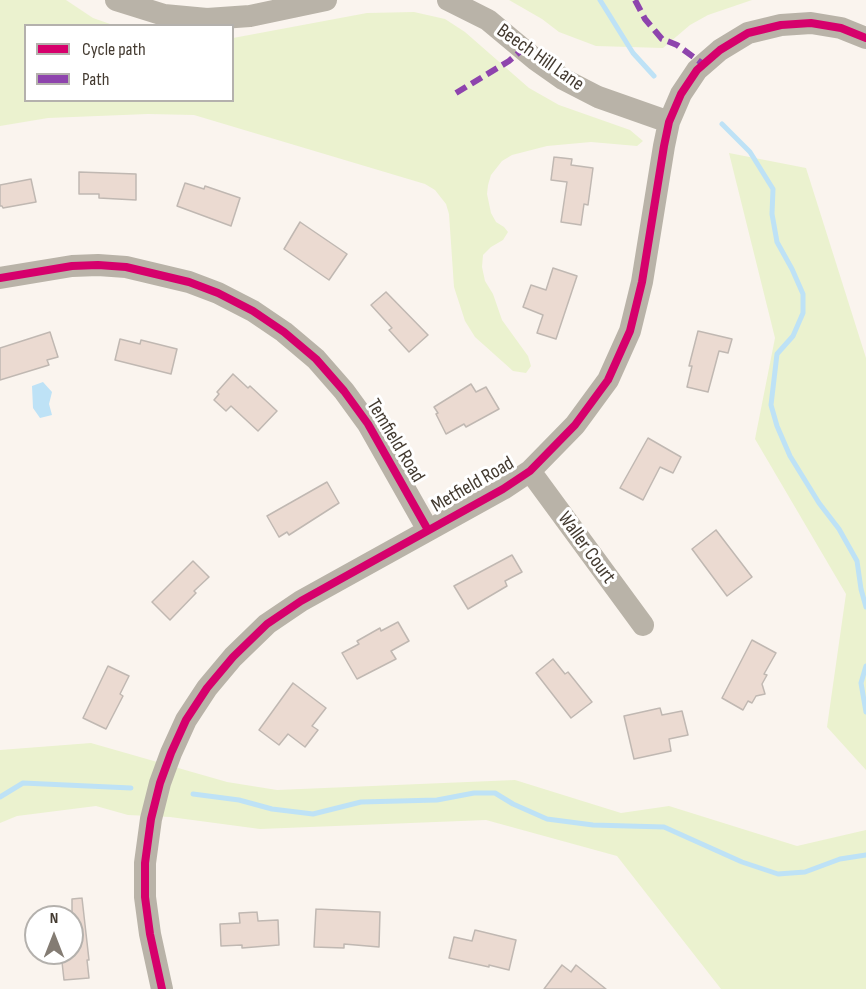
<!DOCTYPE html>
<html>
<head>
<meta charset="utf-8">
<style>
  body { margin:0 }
  #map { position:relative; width:866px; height:989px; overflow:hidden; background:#faf4ee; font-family:"Sofia Sans Condensed",sans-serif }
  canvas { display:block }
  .legend { position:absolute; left:24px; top:24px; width:210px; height:78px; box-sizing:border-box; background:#fff; border:2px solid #b4b1ad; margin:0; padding:8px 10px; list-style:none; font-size:18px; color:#443b31 }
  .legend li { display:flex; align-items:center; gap:12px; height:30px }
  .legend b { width:30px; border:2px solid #b4b1ad }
  .north { position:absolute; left:24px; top:905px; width:60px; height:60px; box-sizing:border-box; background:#fff; border:2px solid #b4b1ad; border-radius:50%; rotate:0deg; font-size:16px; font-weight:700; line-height:24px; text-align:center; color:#443b31 }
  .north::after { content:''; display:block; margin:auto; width:21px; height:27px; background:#847c73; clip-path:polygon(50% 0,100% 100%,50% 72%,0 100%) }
</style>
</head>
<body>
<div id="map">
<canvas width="866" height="989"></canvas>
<ul class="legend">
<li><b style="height:8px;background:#d6006c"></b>Cycle path</li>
<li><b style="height:8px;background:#8e44ad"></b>Path</li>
</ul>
<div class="north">N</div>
</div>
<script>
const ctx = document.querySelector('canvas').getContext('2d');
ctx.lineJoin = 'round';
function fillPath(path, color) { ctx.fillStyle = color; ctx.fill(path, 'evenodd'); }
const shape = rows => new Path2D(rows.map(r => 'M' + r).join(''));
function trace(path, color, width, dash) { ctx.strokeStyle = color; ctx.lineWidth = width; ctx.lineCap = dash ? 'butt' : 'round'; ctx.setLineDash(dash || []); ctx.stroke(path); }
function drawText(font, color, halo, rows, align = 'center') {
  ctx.font = font + ' "Sofia Sans Condensed",sans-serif'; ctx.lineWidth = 6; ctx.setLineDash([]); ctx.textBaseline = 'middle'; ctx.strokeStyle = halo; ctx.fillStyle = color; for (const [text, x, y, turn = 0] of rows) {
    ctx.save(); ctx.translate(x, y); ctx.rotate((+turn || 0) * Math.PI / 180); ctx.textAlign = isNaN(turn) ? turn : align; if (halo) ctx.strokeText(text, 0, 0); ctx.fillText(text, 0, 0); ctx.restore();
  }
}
fillPath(shape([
  [0,0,66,0,93,18,113,25,26,26,26,100,232,100,233,38,367,13,414,12,445,19,465,32,529,88,559,105,630,130,643,141,637,146,591,142,547,146,512,155,502,161,491,175,488,185,487,194,491,213,496,222,504,227,508,232,503,240,491,247,483,255,482,267,485,281,493,294,502,320,528,356,531,366,526,373,513,371,475,337,465,321,454,287,449,214,446,204,435,190,425,184,194,115,148,114,48,118,0,126],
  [509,0,752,0,708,15,690,25,663,48,596,46,559,32,542,19],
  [729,153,806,168,866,358,866,770,827,727,846,594,755,439,775,338],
  [91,743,227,782,277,790,515,780,621,813,669,806,797,846,866,830,866,989,721,989,617,856,486,820,260,829,170,817,128,815,96,806,17,816,0,823,0,750]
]), '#ebf2cf');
fillPath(shape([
  [43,382,52,392,49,404,52,415,40,418,33,408,32,386]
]), '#bee2f6');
trace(shape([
  [600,0,633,53,654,76],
  [722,124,750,152,773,189,772,214,777,242,792,269,803,294,803,313,793,336,777,354,771,405,777,426,790,456,819,503,839,529,857,561,861,589,866,607],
  [866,666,861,683,866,712],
  [193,794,239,800,272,809,313,814,361,802,437,800,474,793,495,793,513,804,547,819,593,825,664,827,742,862,778,874,805,872,840,859,866,855],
  [0,797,23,783,131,788]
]), '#bee2f6', 5);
const building = shape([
  [554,157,572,159,571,165,593,168,588,205,584,204,581,225,561,222,567,182,551,180,554,157],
  [79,172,136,174,136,200,99,198,99,194,79,194,79,172],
  [31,179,36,202,3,208,2,206,0,206,0,185,31,179],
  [185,183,204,189,205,186,240,198,231,226,177,206,185,183],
  [300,222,347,254,329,280,284,249,300,222],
  [553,268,577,276,556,339,537,333,543,315,523,307,531,285,546,290,553,268],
  [386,292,428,335,409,352,389,330,392,328,371,305,386,292],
  [698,331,732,339,728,353,719,351,708,392,687,387,692,366,689,366,698,331],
  [50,332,58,357,47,360,49,365,0,380,0,348,50,332],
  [120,339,140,344,141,340,177,349,171,374,115,360,120,339],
  [233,374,248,388,250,386,277,411,258,431,231,406,226,411,214,400,219,394,217,392,233,374],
  [471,384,476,392,486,387,499,409,466,427,464,424,446,434,436,414,438,413,434,407,471,384],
  [648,438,681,457,673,473,660,467,643,500,620,488,648,438],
  [327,482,339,503,289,535,287,532,279,537,267,516,327,482],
  [716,530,752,577,727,596,692,549,716,530],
  [512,555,522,572,505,581,507,586,468,609,454,586,512,555],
  [193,561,209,577,194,591,196,593,170,620,152,602,193,561],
  [398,622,409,641,391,651,396,659,357,679,342,653,359,644,357,641,380,628,381,631,398,622],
  [752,640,776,653,764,674,767,675,762,684,765,694,756,696,752,703,748,701,743,710,722,698,752,640],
  [553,659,565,674,568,672,592,702,571,718,536,673,553,659],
  [108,666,129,676,120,694,123,696,106,729,83,718,108,666],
  [293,683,326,708,312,726,318,730,305,747,288,734,279,745,259,730,293,683],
  [660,708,662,715,682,711,688,735,669,739,671,751,634,759,624,716,660,708],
  [82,898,89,960,87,960,89,978,64,980,61,953,72,953,72,899,82,898],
  [316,909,380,912,379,947,344,944,344,948,314,947,316,909],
  [257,912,258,921,278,920,279,945,242,948,242,945,221,946,220,924,240,923,239,913,257,912],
  [475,930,516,940,509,970,489,965,489,967,449,958,454,937,472,941,475,930],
  [562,965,571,972,576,965,606,989,544,989,562,965]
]);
fillPath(building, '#ebdad1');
trace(building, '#c0b8b2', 1.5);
trace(shape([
  [116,0,164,15,207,19,250,16,326,0],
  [448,0,488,20,536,60,563,79,598,97,669,122],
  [0,278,72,266,98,265,126,267,189,282,218,293,253,311,284,332,316,359,344,391,368,424,428,530],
  [530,471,643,625],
  [162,989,150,934,145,897,145,863,151,819,160,783,171,753,186,720,207,688,233,657,267,624,301,601,503,489,530,471,575,425,608,380,630,331,642,282,664,146,669,122,681,94,697,70,720,50,748,33,781,25,811,23,841,28,866,38]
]), '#b9b3a8', 22);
trace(shape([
  [635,0,645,19,662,39,677,45,703,64],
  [456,93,509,61,523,49]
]), '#8e44ad', 6, [12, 6]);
trace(shape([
  [0,278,72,266,98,265,126,267,189,282,218,293,253,311,284,332,316,359,344,391,368,424,428,530],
  [162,989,150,934,145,897,145,863,151,819,160,783,171,753,186,720,207,688,233,657,267,624,301,601,503,489,530,471,575,425,608,380,630,331,642,282,664,146,669,122,681,94,697,70,720,50,748,33,781,25,811,23,841,28,866,38]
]), '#d6006c', 8);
drawText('20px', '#443b31', '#fff', [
  ["Beech Hill Lane",540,58,35],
  ["Temfield Road",395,441,59],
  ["Metfield Road",473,485,-30],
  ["Waller Court",586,548,54]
]);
</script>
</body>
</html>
